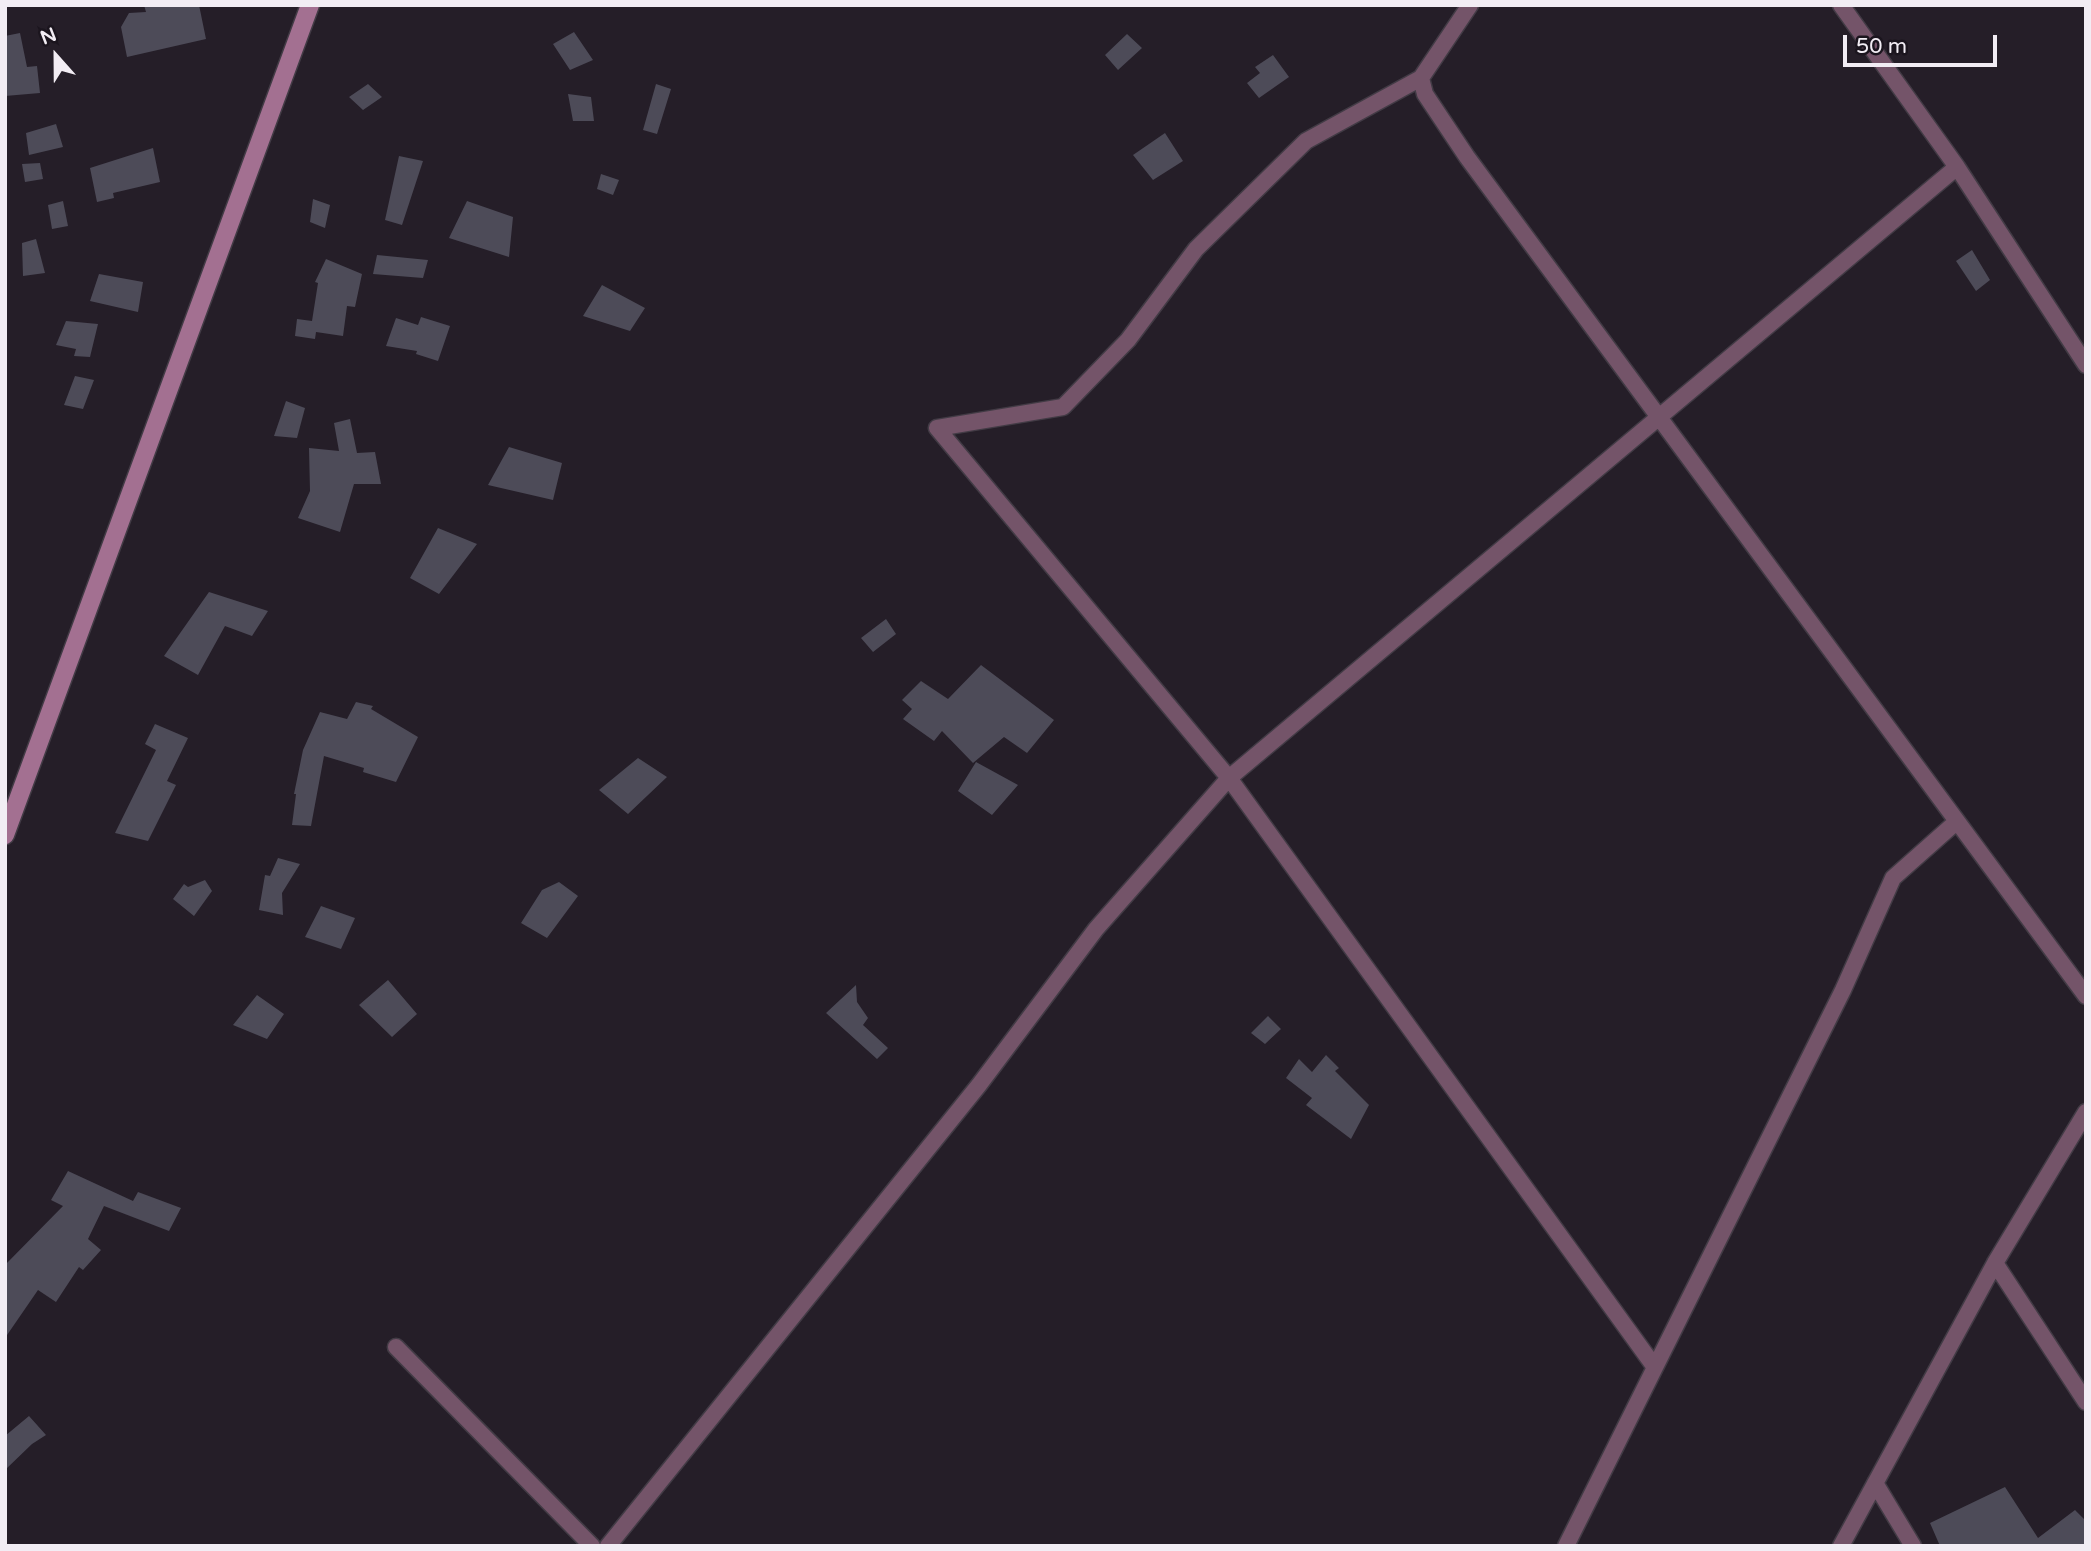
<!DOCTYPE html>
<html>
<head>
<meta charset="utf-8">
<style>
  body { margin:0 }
  #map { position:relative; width:2091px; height:1551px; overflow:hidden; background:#251e28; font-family:"Varela Round",sans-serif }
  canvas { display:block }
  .frame { position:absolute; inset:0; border:7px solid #f2edf4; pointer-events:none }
  .north { position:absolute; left:21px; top:21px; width:70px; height:70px; -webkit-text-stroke:5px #1b151e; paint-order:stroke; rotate:339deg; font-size:19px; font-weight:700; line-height:28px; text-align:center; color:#f2edf4 }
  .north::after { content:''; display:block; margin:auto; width:24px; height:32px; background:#f2edf4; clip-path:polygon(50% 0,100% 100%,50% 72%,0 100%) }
  .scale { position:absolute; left:1843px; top:35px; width:154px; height:32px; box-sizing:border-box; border:4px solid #f2edf4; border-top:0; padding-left:9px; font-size:21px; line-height:24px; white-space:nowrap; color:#f2edf4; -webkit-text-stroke:5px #1b151e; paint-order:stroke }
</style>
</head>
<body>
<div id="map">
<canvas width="2091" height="1551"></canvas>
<div class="frame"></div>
<div class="north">N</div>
<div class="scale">50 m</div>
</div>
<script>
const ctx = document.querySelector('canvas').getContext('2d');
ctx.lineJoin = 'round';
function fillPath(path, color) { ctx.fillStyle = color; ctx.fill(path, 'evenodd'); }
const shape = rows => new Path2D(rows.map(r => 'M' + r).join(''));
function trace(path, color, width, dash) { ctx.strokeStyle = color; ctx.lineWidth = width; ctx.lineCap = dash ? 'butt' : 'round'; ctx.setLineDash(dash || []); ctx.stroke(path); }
fillPath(shape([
  [144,5,199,5,206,39,127,57,121,27,129,13,146,12],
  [574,32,593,60,570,70,553,44],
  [20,33,27,67,37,66,40,93,5,96,5,36],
  [1127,34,1142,48,1118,70,1105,55],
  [1273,55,1289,77,1259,98,1247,83,1260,73,1255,67],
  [368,84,382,97,363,110,349,97],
  [656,84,671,89,657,134,643,130],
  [568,94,591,97,594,121,573,121],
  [56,124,63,147,29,155,26,133],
  [1165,133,1183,161,1153,180,1133,155],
  [153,148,160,182,113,193,114,198,97,202,90,168],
  [399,156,423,161,402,225,385,220],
  [40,163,43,179,25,182,22,164],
  [601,174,619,180,613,195,597,189],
  [313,199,330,205,325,228,310,222],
  [63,201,68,226,52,229,48,205],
  [467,201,513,217,509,257,449,238],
  [36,239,45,273,23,276,22,243],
  [1972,250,1990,280,1976,291,1956,261],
  [377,255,428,260,423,278,373,274],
  [326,259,362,274,355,307,347,306,343,336,316,332,315,339,295,336,297,319,312,321,318,283,315,282],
  [99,274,143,282,138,312,90,301],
  [602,285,645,308,630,331,583,316],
  [421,317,450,326,438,361,416,354,417,351,386,346,396,318,418,325],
  [66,321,98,324,90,357,74,356,76,349,56,345],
  [75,376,94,380,83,409,64,405],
  [286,401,305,408,297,438,274,436],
  [350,419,357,453,375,452,381,484,354,484,340,532,298,518,310,491,309,448,339,451,334,423],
  [509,447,562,463,553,500,488,485],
  [438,528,477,544,439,594,410,578],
  [209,592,268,611,252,636,225,626,198,675,164,656],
  [886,619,896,634,873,652,861,638],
  [981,665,1054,720,1027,753,1004,737,973,763,942,731,934,741,903,719,912,709,902,700,921,681,948,699],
  [356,702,373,706,371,709,418,737,396,782,363,772,364,768,324,756,311,826,292,825,296,794,294,794,303,750,320,712,347,719],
  [155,724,188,738,167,781,176,785,148,841,115,833,156,750,145,744],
  [638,758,667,777,628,814,599,790],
  [976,762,1018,785,992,815,958,791],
  [278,858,300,864,282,893,283,915,259,910,265,875,270,876],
  [205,880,212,891,194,916,173,899,184,884,188,887],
  [559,882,578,896,547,938,521,923,542,890],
  [321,906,355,918,341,949,305,937],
  [388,980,417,1014,392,1037,359,1005],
  [856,985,857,1002,868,1018,863,1025,888,1048,877,1059,826,1013],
  [257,995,284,1014,267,1039,233,1025],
  [1268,1016,1281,1029,1265,1044,1251,1033],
  [1326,1055,1339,1068,1335,1071,1369,1105,1351,1139,1306,1105,1312,1098,1286,1078,1299,1059,1312,1072],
  [68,1171,133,1201,138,1192,181,1208,169,1231,104,1206,88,1239,101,1250,83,1270,79,1267,56,1302,38,1290,5,1338,5,1265,63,1206,51,1200],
  [29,1416,46,1435,32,1444,5,1470,5,1436],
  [2005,1487,2038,1538,2075,1510,2086,1521,2086,1546,1940,1546,1930,1523]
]), '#4d4b58');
const street = shape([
  [1470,5,1421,78,1425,94,1467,157,2086,996],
  [1841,5,1957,167,2086,365],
  [937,428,1229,778,1654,1366],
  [937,428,1063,407,1128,340,1196,249,1306,141,1421,78],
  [1995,1263,2086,1402],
  [396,1347,592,1546],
  [1875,1483,1913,1546],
  [608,1546,979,1085,1096,929,1229,778,1957,167],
  [1566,1546,1843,990,1893,878,1955,823],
  [1841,1546,1995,1263,2086,1112]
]);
const secondary = shape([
  [5,835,310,5]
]);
trace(street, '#423b45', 19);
trace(secondary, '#423b45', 21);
trace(street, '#745469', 16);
trace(secondary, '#a37091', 18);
</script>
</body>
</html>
